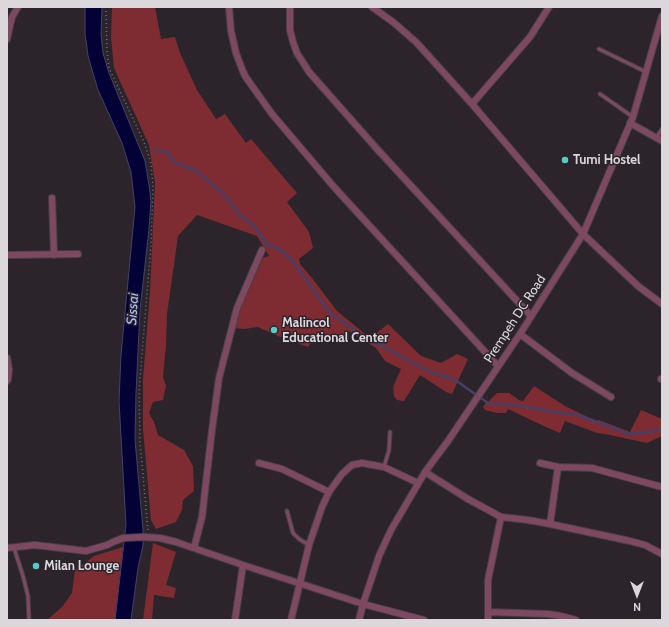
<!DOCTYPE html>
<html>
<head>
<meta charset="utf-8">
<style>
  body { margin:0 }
  #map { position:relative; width:669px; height:627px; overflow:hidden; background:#2b252b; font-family:Cabin,sans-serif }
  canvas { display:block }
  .frame { position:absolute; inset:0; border:8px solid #dbd7db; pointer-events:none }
  .north { position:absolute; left:617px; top:575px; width:40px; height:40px; -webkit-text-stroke:3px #2b252b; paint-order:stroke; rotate:180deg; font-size:11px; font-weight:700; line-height:16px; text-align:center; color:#dbd7db }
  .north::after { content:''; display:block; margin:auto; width:14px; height:18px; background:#dbd7db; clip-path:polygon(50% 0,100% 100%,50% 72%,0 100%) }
</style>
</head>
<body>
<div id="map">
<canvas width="669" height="627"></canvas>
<div class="frame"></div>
<div class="north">N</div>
</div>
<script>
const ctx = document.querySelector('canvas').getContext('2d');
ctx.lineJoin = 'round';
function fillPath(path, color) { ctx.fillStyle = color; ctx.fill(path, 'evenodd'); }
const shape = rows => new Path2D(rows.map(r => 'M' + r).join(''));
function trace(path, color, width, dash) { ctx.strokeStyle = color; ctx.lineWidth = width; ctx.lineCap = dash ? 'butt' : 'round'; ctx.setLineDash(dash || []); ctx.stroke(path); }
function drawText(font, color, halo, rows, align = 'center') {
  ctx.font = font + ' Cabin,sans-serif'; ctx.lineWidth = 3; ctx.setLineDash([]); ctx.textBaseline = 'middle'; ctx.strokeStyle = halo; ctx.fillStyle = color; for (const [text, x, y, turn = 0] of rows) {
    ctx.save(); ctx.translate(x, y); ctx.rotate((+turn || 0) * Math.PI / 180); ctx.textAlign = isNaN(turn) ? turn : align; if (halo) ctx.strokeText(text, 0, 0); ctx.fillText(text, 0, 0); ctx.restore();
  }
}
fillPath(shape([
  [112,7,155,7,161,39,175,37,180,53,197,90,216,119,225,114,246,143,251,139,297,193,287,202,309,232,313,248,299,259,300,264,312,278,337,311,370,338,388,324,421,356,441,363,457,354,468,359,452,394,446,392,420,375,404,401,397,400,394,396,393,387,401,369,385,361,376,348,349,331,338,339,315,335,308,347,278,336,258,327,244,329,234,328,239,311,263,258,269,256,257,236,197,215,178,236,167,314,166,345,163,377,166,386,163,400,153,402,149,413,154,422,158,435,184,450,193,466,194,491,183,500,182,510,176,522,156,529,151,520,143,429,143,380,150,292,155,183,149,145,114,68,111,37],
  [534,386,565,406,596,421,599,420,630,432,641,410,662,419,662,436,647,443,605,434,597,433,565,421,560,433,546,427,508,409,506,413,497,413,485,410,483,407,486,403,489,401,497,393,509,393,519,400,523,401],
  [153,543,176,552,166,585,176,588,174,598,154,595,152,620,143,620],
  [123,547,115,620,47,620,62,607,72,593,75,570,94,556]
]), '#7f2b32');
const water = shape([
  [85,7,102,7,101,35,103,53,109,73,145,161,149,185,151,201,149,229,140,310,136,393,135,440,143,530,143,545,138,568,131,620,115,620,126,525,119,401,121,355,135,207,131,172,122,143,98,90,88,56,85,33,85,7]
]);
fillPath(water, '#040136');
trace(water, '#444168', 1);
trace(shape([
  [154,150,167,152,174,162,196,171,226,196,238,213,255,227,267,244,279,249,291,259,330,313,371,342,383,346,407,360,431,372,455,380,488,403,516,405,554,412,578,415,629,434,647,432,662,430]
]), '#444168', 2.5);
const service = shape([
  [599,49,646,72],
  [600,94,633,117],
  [656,138,662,129],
  [384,467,389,450,390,432],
  [287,511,293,533,299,539,309,545],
  [14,548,23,576,28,596,29,620]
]);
const minor = shape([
  [229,7,231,31,236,53,242,69,245,76,272,114,334,187,498,366],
  [290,7,290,30,293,42,297,53,309,72,377,149,531,316],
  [372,7,393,22,416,42,472,104,583,234,638,286,662,304],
  [7,39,12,17,18,7],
  [472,104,530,37,549,7],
  [630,123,662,141],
  [52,198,54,255],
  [7,255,78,254],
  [520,334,572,373,611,397],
  [7,358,9,369,8,379,7,381],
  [661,379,662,379],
  [259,463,282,469,329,492],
  [540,463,558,467,592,468,662,487],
  [425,472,468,499,501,517,528,520,550,524,630,541,645,545,662,554],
  [550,524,558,467],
  [7,548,35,545,86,551,107,545,113,542,123,538,144,537,160,538,176,542,243,565,363,604,424,620],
  [194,548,202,517,212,430,219,378,237,308,262,250],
  [488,612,548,614,561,616,576,620],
  [235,620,243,565],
  [291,620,309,545,322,507,329,492,342,474,352,465,362,463,384,467,418,483],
  [359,620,363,604,379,556,391,530,425,472,448,441,520,334,583,234,633,117,662,16],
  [488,620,488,580,501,517]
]);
trace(service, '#474147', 5);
trace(minor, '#474147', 8);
trace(shape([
  [106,7,107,50,109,68,144,142,151,163,153,188,151,245,139,390,140,441,148,531]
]), '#757075', 1.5, [1, 3]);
trace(service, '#7f4861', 3);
trace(minor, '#7f4861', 6);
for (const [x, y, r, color] of [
  [565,160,4,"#54cdc7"],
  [274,330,4,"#54cdc7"],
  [36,566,4,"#54cdc7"]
]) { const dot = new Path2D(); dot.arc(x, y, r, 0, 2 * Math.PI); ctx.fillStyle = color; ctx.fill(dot); trace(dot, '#2b252b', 1.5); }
drawText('bold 13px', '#dbd7db', '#2b252b', [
  ["Tumi Hostel",573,160],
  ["Malincol",282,323],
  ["Educational Center",282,338],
  ["Milan Lounge",44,566]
], 'left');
drawText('13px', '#dbd7db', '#2b252b', [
  ["Prempeh DC Road",515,319,-57]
]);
drawText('italic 14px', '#abbefd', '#2b252b', [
  ["Sissai",133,309,-86]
]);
</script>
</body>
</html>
